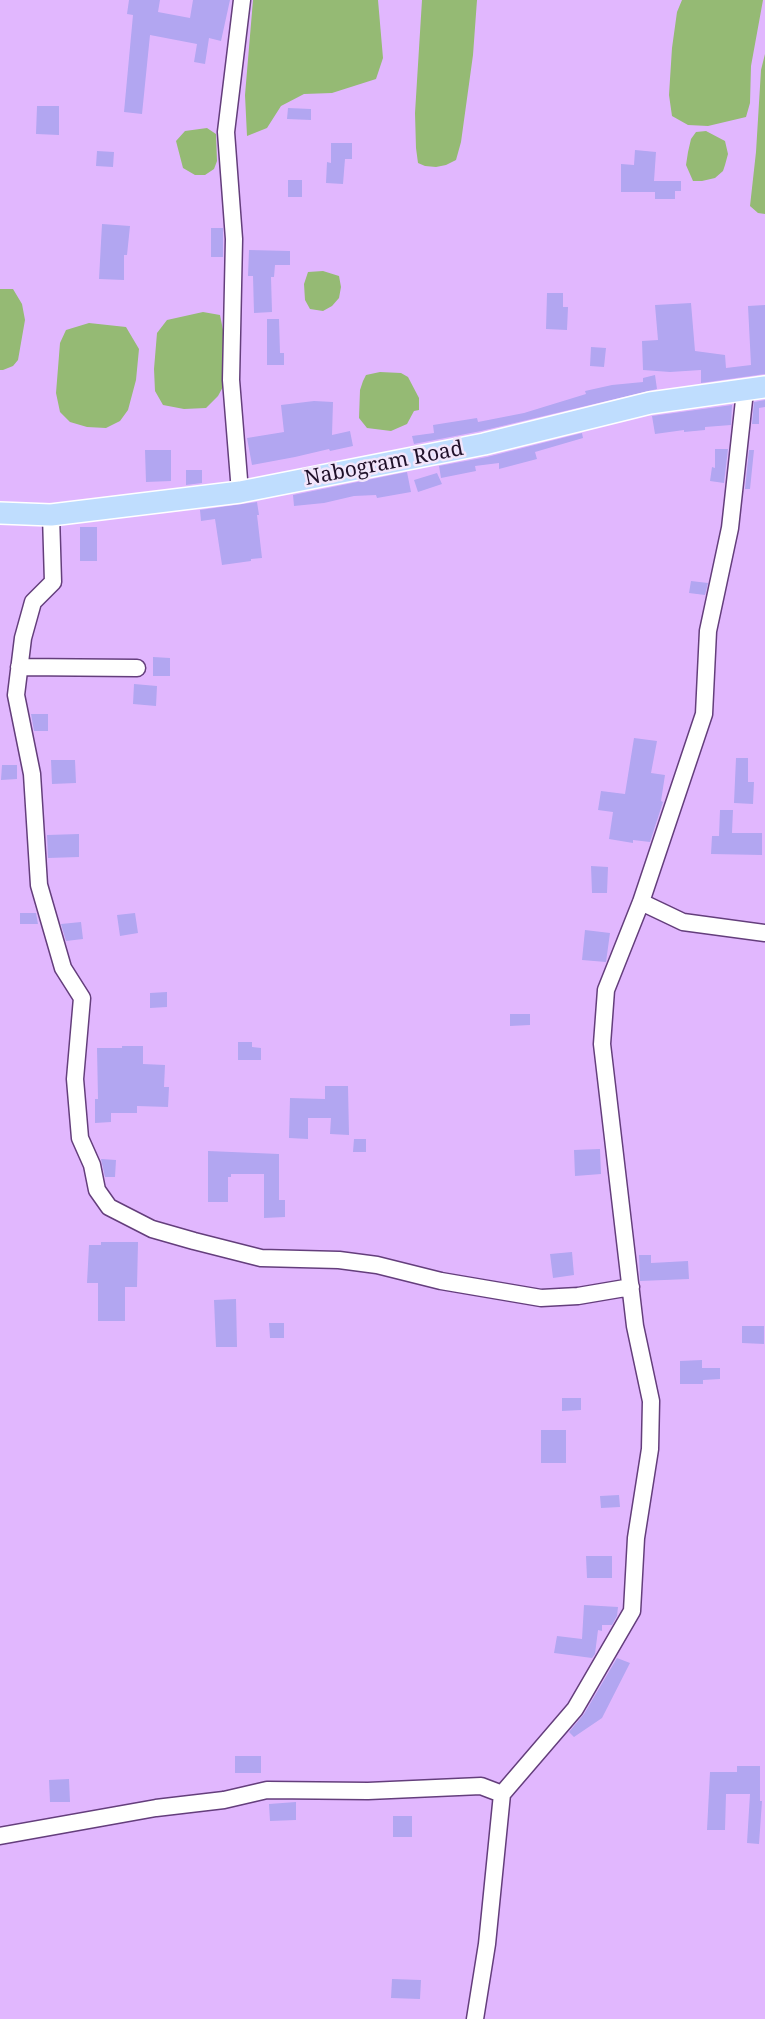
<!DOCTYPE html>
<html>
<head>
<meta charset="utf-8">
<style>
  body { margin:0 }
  canvas { display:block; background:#e1b7fe }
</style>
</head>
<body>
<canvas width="765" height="2019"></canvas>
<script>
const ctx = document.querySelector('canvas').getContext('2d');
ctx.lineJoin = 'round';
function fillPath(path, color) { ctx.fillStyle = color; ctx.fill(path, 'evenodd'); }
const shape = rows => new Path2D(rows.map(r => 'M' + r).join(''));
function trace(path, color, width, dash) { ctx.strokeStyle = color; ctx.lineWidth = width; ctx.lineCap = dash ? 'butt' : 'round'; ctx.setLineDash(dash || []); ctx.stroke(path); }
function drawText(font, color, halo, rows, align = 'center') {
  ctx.font = font + ' "Noto Serif",serif'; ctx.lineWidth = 5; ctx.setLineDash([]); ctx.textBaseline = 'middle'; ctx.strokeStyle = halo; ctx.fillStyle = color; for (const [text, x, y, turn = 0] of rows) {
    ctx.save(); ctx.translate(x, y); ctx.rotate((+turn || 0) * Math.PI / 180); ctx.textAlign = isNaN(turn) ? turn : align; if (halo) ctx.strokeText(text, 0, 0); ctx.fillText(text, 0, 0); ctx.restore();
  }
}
fillPath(shape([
  [253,0,378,0,383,58,376,79,332,93,304,94,281,106,267,128,247,136,245,95],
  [422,0,477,0,473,55,461,142,456,160,446,165,436,167,425,166,418,163,416,148,415,113],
  [682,0,763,0,751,66,750,103,746,117,708,126,688,125,672,116,669,95,672,48,677,12],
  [765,54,765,214,758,213,750,206,756,152,761,70],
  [207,128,216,134,217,161,214,169,205,175,195,175,183,168,176,141,185,131],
  [706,131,725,141,728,154,725,165,723,171,715,178,702,181,693,181,686,165,688,152,691,139,696,132],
  [323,271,339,276,341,287,339,298,332,306,323,311,310,309,305,300,304,284,308,272],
  [0,289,13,289,22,304,25,320,18,360,13,366,3,370,0,370],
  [203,312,220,315,225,340,224,385,218,396,206,408,184,409,163,405,155,391,154,369,157,333,167,320],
  [89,323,126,327,139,349,136,380,128,410,120,421,106,428,87,427,70,422,60,412,56,393,60,343,66,330],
  [380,372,401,373,408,377,419,398,419,410,414,411,407,424,391,431,367,428,359,418,360,390,363,381,366,375]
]), '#95ba74');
fillPath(shape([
  [129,0,160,0,158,12,190,18,193,0,230,0,221,41,209,38,205,64,194,62,197,44,150,35,142,114,124,112,133,15,127,14],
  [37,106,59,106,59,135,36,134],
  [288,108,311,109,311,120,287,119],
  [331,143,352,143,352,159,345,159,343,184,326,183,327,162,331,163],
  [635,150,656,152,654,181,681,181,681,191,675,191,675,199,655,199,655,192,621,192,621,164,634,165],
  [97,151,114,152,113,167,96,166],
  [288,180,302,180,302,197,288,197],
  [102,224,130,226,127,255,124,255,124,280,99,279],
  [211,228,223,228,223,257,211,257],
  [249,250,290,251,290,265,275,265,274,277,271,277,272,312,254,313,253,276,248,276],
  [547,293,563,293,563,307,568,307,567,330,546,329],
  [691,303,695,351,725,355,726,368,751,365,748,306,765,305,765,374,701,383,701,370,670,372,643,370,642,341,658,340,655,305],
  [267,319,279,319,280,353,284,353,284,365,267,365],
  [591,347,606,348,604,367,590,366],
  [655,375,657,389,481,431,414,444,412,436,434,433,433,425,477,418,478,422,524,413,586,394,585,391,612,385,643,382,643,378],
  [765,400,765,407,759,408,759,424,752,424,754,402],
  [314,401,333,402,332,435,350,431,353,446,330,451,329,449,295,457,252,465,247,438,284,432,281,405],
  [732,405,731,425,705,427,705,430,684,432,684,430,655,434,652,416],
  [582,433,583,438,535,452,537,459,499,469,499,463,475,466,476,471,441,478,439,466,487,457],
  [715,449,728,449,724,483,710,481,712,467,715,468],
  [145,450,171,450,171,481,146,482],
  [749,450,754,450,750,489,745,489],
  [186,470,202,470,202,483,186,485],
  [407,472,411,492,377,498,376,495,354,496,324,503,294,506,293,495],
  [437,473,442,484,418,492,414,480],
  [257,502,259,515,257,515,262,558,251,559,251,561,222,565,215,519,201,521,200,510],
  [80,527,97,527,97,561,80,561],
  [691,581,708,583,705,595,689,593],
  [153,657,170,658,170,676,153,676],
  [134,684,157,686,156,706,133,704],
  [31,714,48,714,48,731,34,731],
  [634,738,657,741,651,773,665,775,661,801,663,802,650,842,633,840,633,843,609,839,613,812,598,810,601,791,625,794],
  [736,758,748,758,748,782,754,782,753,804,734,803],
  [51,760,75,760,76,783,52,784],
  [2,765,17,765,17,779,1,780],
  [720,810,733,810,732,833,762,833,762,855,711,854,712,836,719,836],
  [79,834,79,857,48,858,47,835],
  [591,866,608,867,607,893,592,893],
  [20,913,36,913,38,924,20,924],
  [135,913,138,933,120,936,117,915],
  [81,922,83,939,66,941,61,924],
  [585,930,610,933,606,962,582,960],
  [167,992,167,1007,150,1008,150,993],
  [510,1014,530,1014,530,1025,510,1026],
  [238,1042,252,1042,252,1047,261,1048,261,1060,238,1060],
  [122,1046,143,1046,143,1064,165,1065,164,1087,169,1087,168,1107,137,1106,137,1113,111,1113,111,1122,95,1123,95,1099,98,1099,97,1048,122,1048],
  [325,1086,348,1086,349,1135,330,1134,331,1118,308,1118,308,1139,289,1138,290,1098,325,1099],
  [354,1139,366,1139,366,1152,353,1152],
  [600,1149,601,1174,575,1176,574,1150],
  [208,1151,279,1154,279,1200,285,1200,285,1217,264,1218,264,1174,231,1174,231,1177,228,1177,228,1202,208,1202],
  [101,1159,116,1160,115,1177,105,1177],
  [101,1242,138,1242,137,1287,125,1287,125,1321,98,1321,98,1283,87,1283,89,1245,101,1245],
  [572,1252,574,1275,553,1278,550,1254],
  [639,1255,651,1255,651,1263,688,1261,689,1279,640,1281],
  [236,1299,237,1347,216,1347,214,1300],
  [269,1323,284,1323,284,1338,270,1338],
  [742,1326,764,1326,764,1344,742,1343],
  [702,1360,702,1368,720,1368,720,1379,703,1380,703,1384,680,1384,680,1361],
  [562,1398,581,1398,581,1410,562,1411],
  [541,1430,566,1430,566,1463,541,1463],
  [619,1495,620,1507,601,1508,600,1496],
  [586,1556,612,1556,612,1578,587,1578],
  [584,1605,618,1607,617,1616,612,1625,602,1625,602,1631,598,1630,595,1654,592,1658,554,1653,557,1636,582,1639],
  [617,1658,630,1663,602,1718,574,1737,569,1732,584,1714],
  [235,1756,261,1756,261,1773,235,1773],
  [737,1766,760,1766,760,1801,762,1801,759,1844,747,1843,750,1794,726,1794,725,1830,707,1830,710,1772,737,1772],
  [69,1779,70,1802,50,1802,49,1780],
  [296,1802,296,1820,270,1821,269,1804],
  [393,1816,412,1816,412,1837,393,1837],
  [392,1979,421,1980,420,1999,391,1998]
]), '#b2a6f1');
const minor = shape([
  [240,492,231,380,234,239,226,132,242,0],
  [51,515,53,582,33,602,23,638,16,695,32,774,39,885,63,968,82,998,75,1079,80,1138,92,1165,97,1190,109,1207,152,1229,194,1241,261,1258,339,1260,377,1265,441,1281,541,1298,578,1296,631,1287],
  [19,667,137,668],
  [641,902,683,922,765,933],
  [0,1836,156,1808,224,1800,267,1790,368,1791,481,1786,502,1794],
  [475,2019,487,1944,502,1794,575,1709,632,1611,636,1538,650,1449,651,1401,635,1326,602,1044,606,990,641,902,704,714,708,631,730,528,745,391]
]);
const major = shape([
  [0,513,51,515,240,492,484,444,650,403,765,387]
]);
trace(minor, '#643e7c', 19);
trace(major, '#fff', 24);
trace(minor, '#fff', 16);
trace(major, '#bfddfe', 21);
drawText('21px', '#20112a', '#f2e6fb', [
  ["Nabogram Road",384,464,-11]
]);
</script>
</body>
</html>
